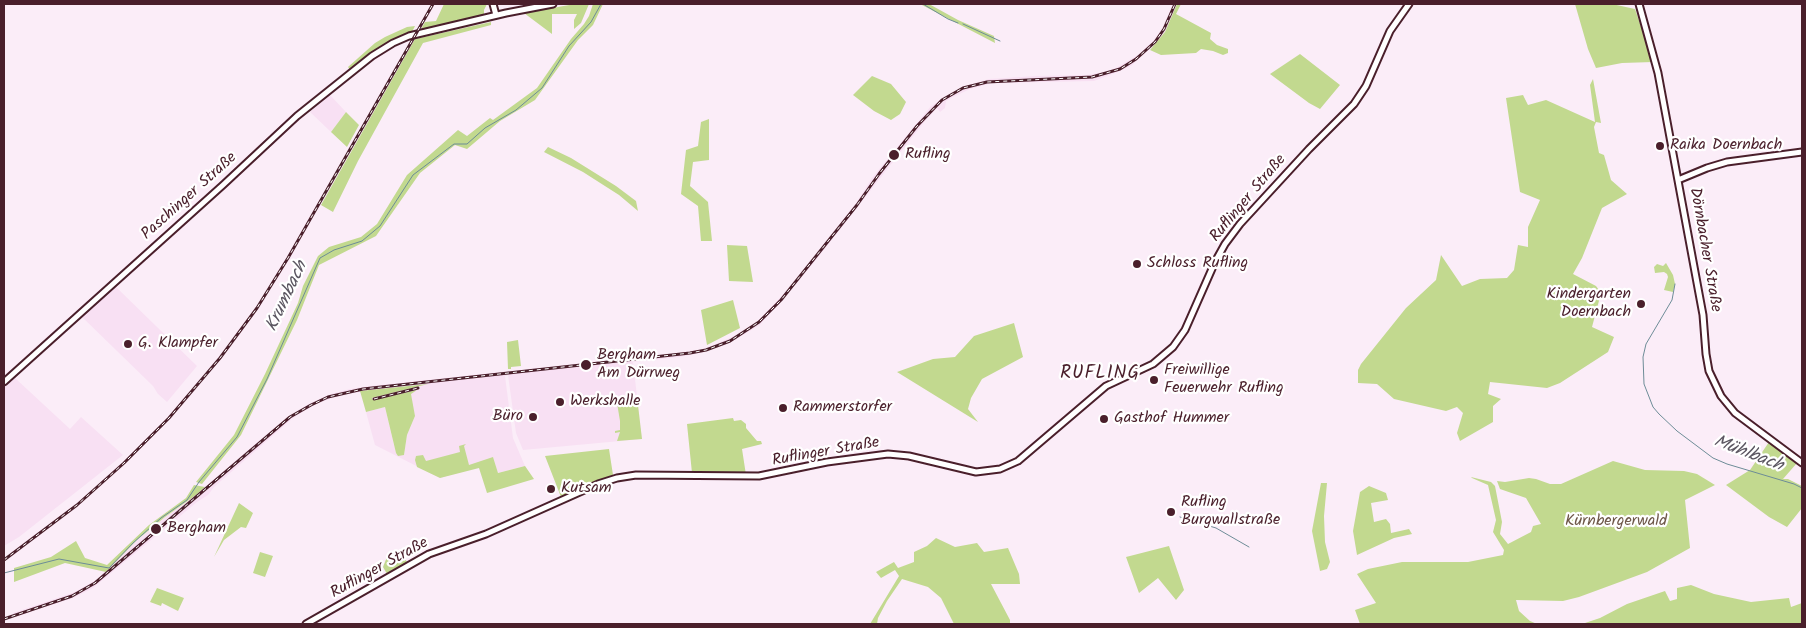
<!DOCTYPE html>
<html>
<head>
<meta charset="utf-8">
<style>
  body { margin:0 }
  #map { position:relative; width:1806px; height:628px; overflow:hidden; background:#fbedf8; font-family:Kalam,sans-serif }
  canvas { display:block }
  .frame { position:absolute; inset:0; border:5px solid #4a1f2b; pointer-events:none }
</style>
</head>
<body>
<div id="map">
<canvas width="1806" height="628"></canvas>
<div class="frame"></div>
</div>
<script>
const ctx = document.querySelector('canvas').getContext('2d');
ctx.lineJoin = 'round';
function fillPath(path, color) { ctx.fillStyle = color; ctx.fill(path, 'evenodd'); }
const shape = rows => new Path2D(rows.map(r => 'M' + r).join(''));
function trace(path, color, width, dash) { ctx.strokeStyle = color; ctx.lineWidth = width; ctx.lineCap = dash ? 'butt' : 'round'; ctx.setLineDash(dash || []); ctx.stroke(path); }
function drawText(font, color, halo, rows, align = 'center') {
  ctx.font = font + ' Kalam,sans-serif'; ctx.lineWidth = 4.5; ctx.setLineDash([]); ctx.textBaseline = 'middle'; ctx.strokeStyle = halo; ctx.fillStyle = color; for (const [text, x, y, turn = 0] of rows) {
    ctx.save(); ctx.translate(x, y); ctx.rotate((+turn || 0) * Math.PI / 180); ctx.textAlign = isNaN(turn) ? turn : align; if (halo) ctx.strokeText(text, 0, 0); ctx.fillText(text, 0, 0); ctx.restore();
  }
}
fillPath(shape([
  [1173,4,1177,4,1165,32,1158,41,1131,66,1115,73,1094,81,992,83,970,89,953,97,946,101,945,108,940,112,937,108,925,121,815,261,760,325,727,344,704,352,679,357,633,362,642,439,523,450,516,433,508,375,505,376,513,438,525,466,498,473,493,457,479,467,440,478,375,445,366,412,385,407,396,453,404,455,407,435,415,416,409,392,373,400,372,398,423,384,344,394,315,404,293,418,214,487,208,495,197,502,93,588,73,598,13,617,13,613,75,592,98,579,137,540,165,517,196,495,284,421,307,405,331,394,350,389,372,386,689,352,707,348,741,333,759,320,792,285,857,202,872,178,931,106,963,87,989,79,1036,76,1086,75,1106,72,1116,68,1138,55,1155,39,1162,29],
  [330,95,346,112,331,132,310,112],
  [115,286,197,366,167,402,158,394,153,386,81,316],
  [15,378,70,429,81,417,123,455,19,537,4,546,4,387]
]), '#f8e0f3');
fillPath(shape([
  [444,4,487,4,484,10,484,14,420,31,425,22,436,21],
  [575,4,589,4,581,23,574,29,574,20,577,14,552,14,552,34,524,13],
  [593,4,603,4,593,25,578,40,535,100,500,121,467,149,455,145,420,173,376,236,319,265,297,320,241,435,202,484,196,482,234,435,265,374,298,303,303,286,318,256,329,247,361,237,377,224,407,175,458,130,467,136,490,118,493,120,537,88,571,39,584,24,589,16],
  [920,4,929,4,958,20,994,36,995,43],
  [1177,4,1181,4,1176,14,1211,33,1210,39,1217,45,1228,49,1228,53,1223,55,1213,51,1201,49,1196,53,1161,55,1150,50,1165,32],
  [1575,4,1612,4,1635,9,1653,62,1622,63,1596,68,1588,49],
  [491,22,491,25,423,43,358,161,333,212,321,205,415,39],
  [415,26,411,34,396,38,378,48,350,70,348,67,375,43,385,37,407,27],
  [1300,54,1340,85,1320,109,1309,103,1270,74],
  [872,76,891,84,906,102,900,114,891,120,874,111,853,95],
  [1593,79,1601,123,1596,122,1594,127,1599,153,1604,155,1611,180,1627,194,1602,208,1582,258,1573,274,1596,286,1601,293,1600,297,1592,327,1614,337,1608,352,1560,383,1547,388,1490,382,1488,394,1501,399,1493,406,1493,422,1460,441,1457,433,1463,413,1457,407,1446,411,1394,399,1377,384,1358,383,1358,370,1361,364,1406,308,1436,280,1441,255,1462,286,1480,279,1507,278,1514,270,1518,245,1528,247,1528,227,1540,200,1520,192,1506,98,1523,95,1528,105,1546,100,1595,122,1590,85],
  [346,112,359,125,347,147,331,132],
  [709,119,709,160,693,162,690,186,708,202,712,241,701,241,698,206,681,194,686,150,698,146,701,122],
  [548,147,571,158,616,186,636,201,638,211,619,195,583,172,544,152],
  [727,245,747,246,753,282,729,281],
  [1666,263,1673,275,1675,284,1673,292,1664,290,1668,277,1667,274,1664,272,1655,273,1654,267,1657,264,1663,266],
  [733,300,740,328,707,345,701,310],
  [1014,323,1023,357,982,379,971,398,968,409,978,422,897,372,933,359,955,357,974,336],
  [518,340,521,366,511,367,511,369,508,369,507,342],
  [428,384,372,398,373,400,417,390,411,394,415,416,407,435,404,455,398,456,396,453,385,407,366,412,360,391],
  [637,397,642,439,617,441,620,432,615,433,615,431,620,430,620,421,617,403,613,402,619,399],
  [733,418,734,421,741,420,746,424,746,428,757,441,761,441,762,444,742,449,746,475,692,473,687,424],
  [1769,442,1797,463,1783,479,1788,479,1802,486,1802,508,1787,527,1769,517,1726,485,1750,470],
  [466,444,464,446,469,465,493,457,498,473,525,466,534,479,487,493,479,468,440,478,417,467,415,460,416,456,423,455,426,461,460,452,459,446],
  [609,449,613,475,561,497,545,456],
  [1613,461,1645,470,1684,471,1697,474,1715,485,1685,500,1690,548,1647,572,1579,597,1563,601,1516,600,1519,611,1530,621,1537,624,1360,624,1355,610,1376,603,1357,574,1368,569,1402,562,1468,562,1503,555,1504,550,1493,532,1496,520,1488,485,1472,478,1471,477,1491,482,1495,486,1502,522,1500,534,1508,544,1531,532,1533,526,1541,524,1526,498,1500,489,1497,481,1505,482,1529,478,1536,479,1550,484,1561,484],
  [1321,483,1327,483,1324,516,1325,542,1330,562,1327,569,1320,571,1312,531],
  [194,485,205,487,196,495,165,517,137,540,106,572,65,563,14,582,14,568,51,557,76,541,85,558,107,565,149,525,186,498],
  [1369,486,1386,493,1388,500,1371,503,1374,522,1386,519,1390,524,1391,533,1409,529,1412,534,1394,538,1357,555,1353,531,1360,492],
  [239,503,253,513,246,528,241,527,224,540,214,557],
  [936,538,955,547,977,543,984,552,1008,548,1019,574,1020,584,991,584,1010,620,1010,624,954,624,941,598,928,587,902,579,887,601,878,618,877,624,870,624,899,576,895,570,881,578,876,572,894,562,898,568,914,562,914,552,927,546],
  [1169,546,1184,590,1176,600,1158,578,1139,593,1126,557],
  [260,552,273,556,265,577,253,573],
  [389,552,405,559,407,562,387,574,383,567],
  [1691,585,1714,594,1751,602,1789,598,1791,607,1802,603,1802,624,1582,624,1600,618,1627,604,1665,591,1670,601,1677,599,1677,588],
  [157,588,184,598,178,611,162,603,161,606,150,602]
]), '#c2d98f');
trace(shape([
  [923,4,948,19,958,23],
  [963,24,1000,41],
  [1675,284,1672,300,1646,344,1643,357,1644,384,1653,407,1659,414,1677,431,1713,458,1727,464,1794,484,1802,488],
  [1180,517,1216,528,1249,547],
  [4,573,59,559,109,568,133,543,161,518,187,500,199,482,237,437,267,379,320,258,334,250,362,241,380,226,413,175,454,144,467,144,485,128,516,110,542,88,569,46,591,22,601,4]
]), '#6d8c97', 1);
const secondary = shape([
  [493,4,496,15],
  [1639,4,1658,73,1703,315,1706,354,1709,371,1721,396,1735,413,1802,463],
  [1678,180,1707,168,1727,162,1802,152],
  [4,382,223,185,297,116,372,56,393,43,409,36,506,13,553,4],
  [306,624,429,554,486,534,598,484,617,478,636,475,759,476,827,462,888,454,909,456,976,472,1000,469,1018,461,1106,386,1153,364,1173,347,1185,330,1215,262,1225,244,1240,224,1309,149,1354,104,1366,86,1390,31,1409,4]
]);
trace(secondary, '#4a1f2b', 9);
trace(secondary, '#fff', 5);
const rail = shape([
  [374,399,418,388],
  [4,560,77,505,124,463,169,418,220,358,257,308,288,258,433,4],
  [4,619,72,596,95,583,290,417,311,405,328,397,363,389,690,353,706,350,730,341,759,322,781,300,857,205,879,174,917,126,942,100,963,88,987,82,1092,77,1120,69,1136,59,1155,42,1164,29,1175,4]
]);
trace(rail, '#4a1f2b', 3);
trace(rail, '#fff', 1, [4]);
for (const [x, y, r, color] of [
  [1660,146,5,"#4a1f2b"],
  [894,155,6,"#4a1f2b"],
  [1137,264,5,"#4a1f2b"],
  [1641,304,5,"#4a1f2b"],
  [128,344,5,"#4a1f2b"],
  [586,365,6,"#4a1f2b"],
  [1154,380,5,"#4a1f2b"],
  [560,402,5,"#4a1f2b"],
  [783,408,5,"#4a1f2b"],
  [533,417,5,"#4a1f2b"],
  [1104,419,5,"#4a1f2b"],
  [551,489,5,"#4a1f2b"],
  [1171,512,5,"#4a1f2b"],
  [156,529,6,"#4a1f2b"]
]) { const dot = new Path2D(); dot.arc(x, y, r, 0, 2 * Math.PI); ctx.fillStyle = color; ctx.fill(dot); trace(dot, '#fff', 2); }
drawText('16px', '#4a1f2b', '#fff', [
  ["Raika Doernbach",1670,146],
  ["Rufling",905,155],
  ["Schloss Rufling",1147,264],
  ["Kindergarten",1631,295,"right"],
  ["Doernbach",1631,313,"right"],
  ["G. Klampfer",138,344],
  ["Bergham",597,356],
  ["Am Dürrweg",597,374],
  ["Freiwillige",1164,371],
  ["Feuerwehr Rufling",1164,389],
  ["Werkshalle",570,402],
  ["Rammerstorfer",793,408],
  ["Büro",523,417,"right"],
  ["Gasthof Hummer",1114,419],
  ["Kutsam",561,489],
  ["Rufling",1181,503],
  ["Burgwallstraße",1181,521],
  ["Bergham",167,529]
], 'left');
drawText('16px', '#4a1f2b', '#fff', [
  ["Paschinger Straße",190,197,-42],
  ["Ruflinger Straße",1249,199,-50],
  ["Dörnbacher Straße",1704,250,80],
  ["Ruflinger Straße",826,453,-10],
  ["Ruflinger Straße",380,569,-29]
]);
drawText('16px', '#6e5749', '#fff', [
  ["Kürnbergerwald",1616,522]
]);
drawText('italic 18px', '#5b5661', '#fff', [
  ["Krumbach",288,297,-65],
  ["Mühlbach",1748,455,21]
]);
ctx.letterSpacing = '1px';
drawText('19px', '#4a1f2b', '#fff', [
  ["RUFLING",1100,375]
]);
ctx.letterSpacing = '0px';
</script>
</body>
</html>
